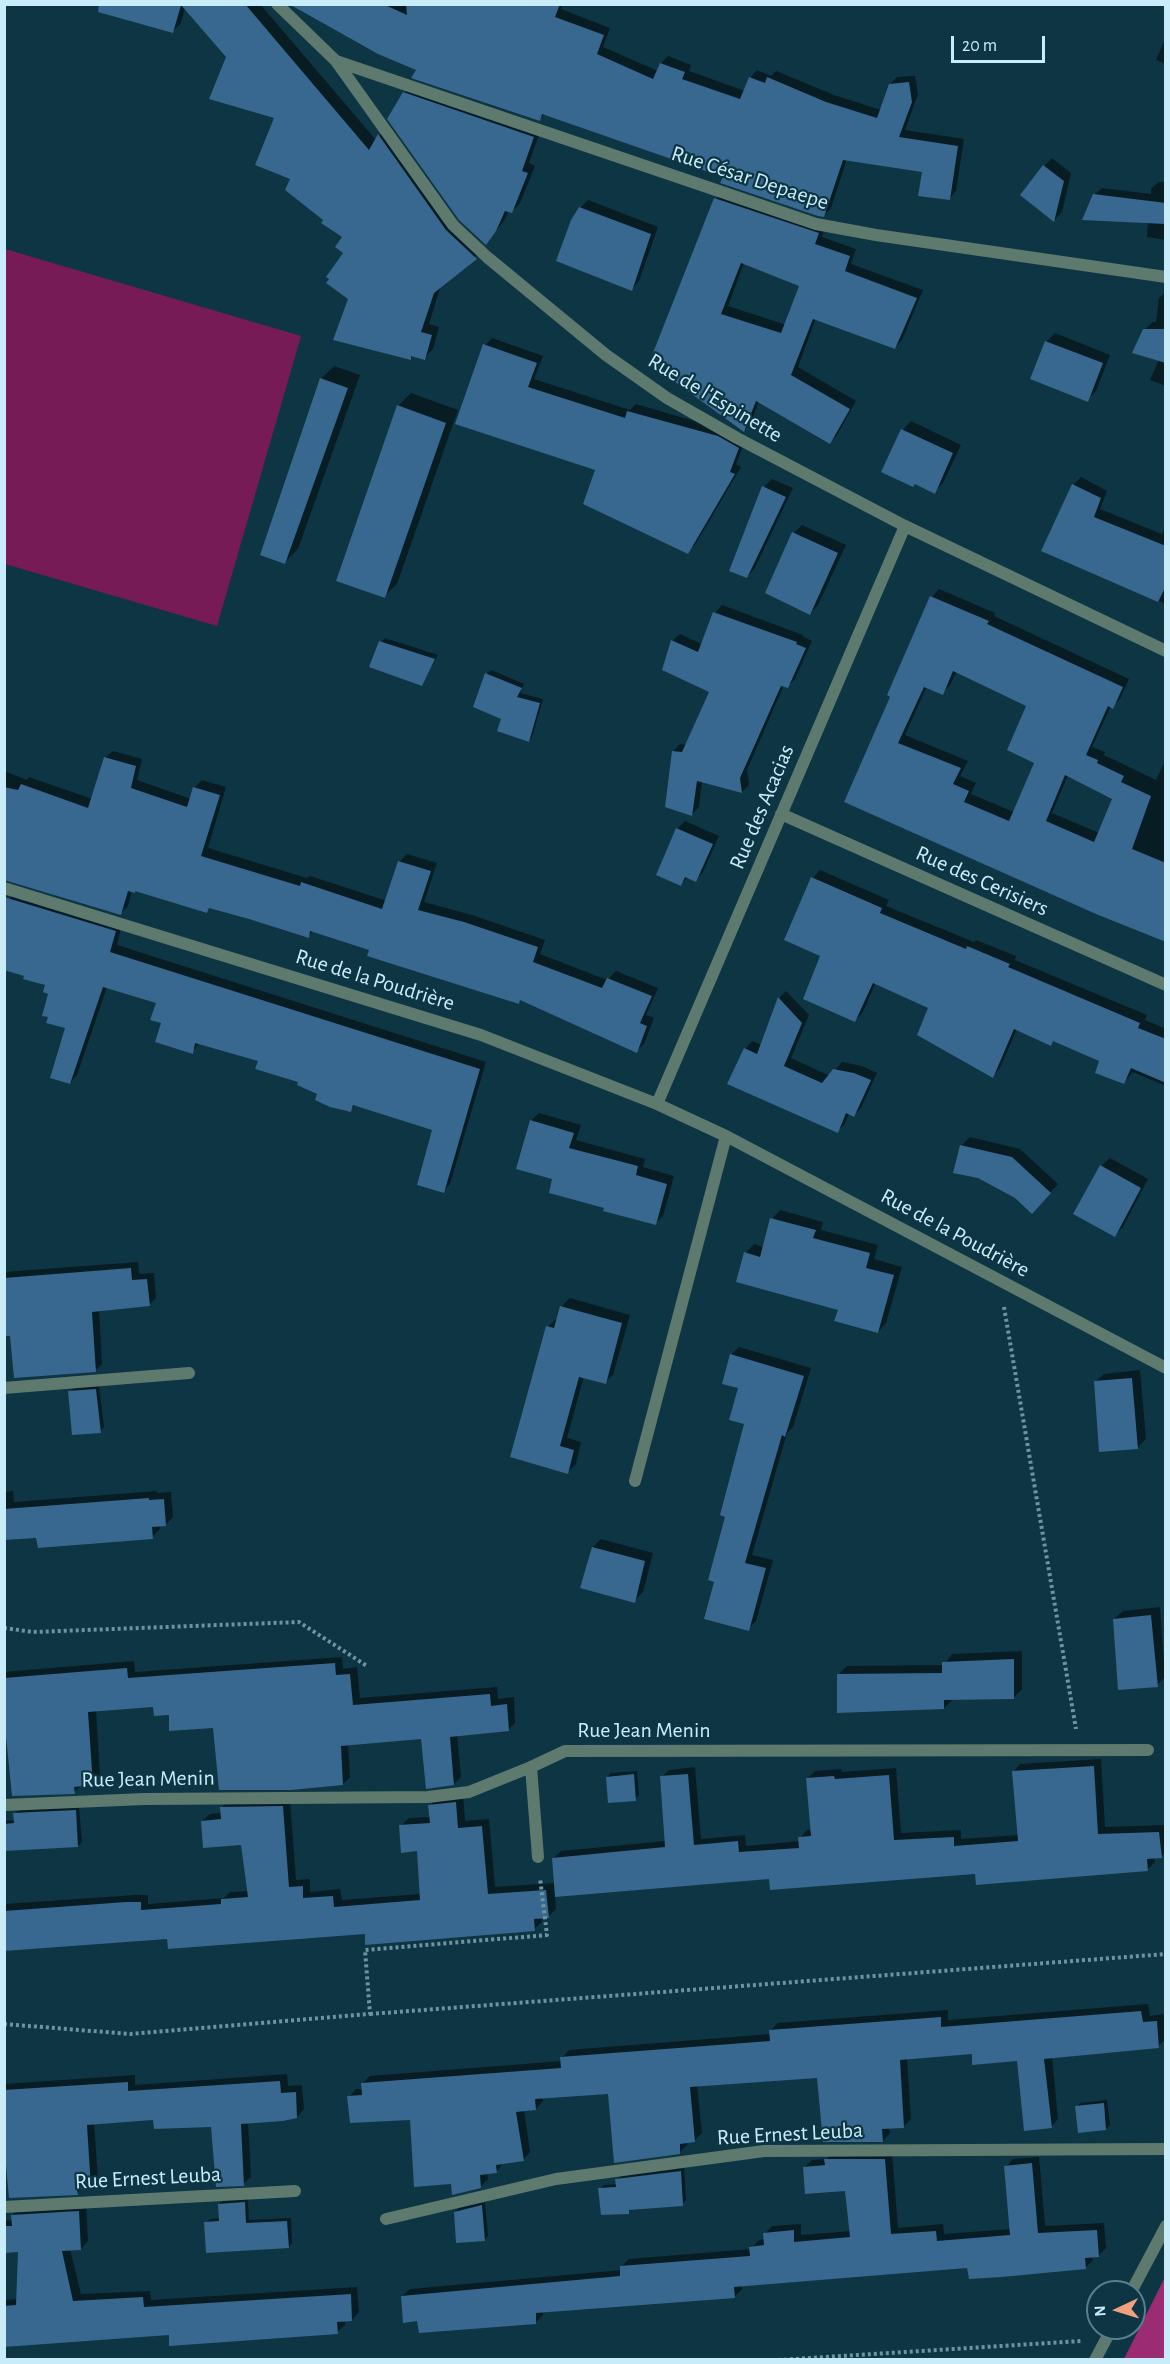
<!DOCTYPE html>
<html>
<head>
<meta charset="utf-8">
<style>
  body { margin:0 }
  #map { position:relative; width:1170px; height:2364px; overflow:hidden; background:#0e3543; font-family:"Alegreya Sans",sans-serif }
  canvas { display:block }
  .frame { position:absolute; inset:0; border:6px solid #c9ecfa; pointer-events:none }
  .north { position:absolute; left:1086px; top:2280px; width:60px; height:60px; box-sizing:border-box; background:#0e3543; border:2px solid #597e8c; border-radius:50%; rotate:266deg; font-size:16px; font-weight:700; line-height:24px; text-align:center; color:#c9ecfa }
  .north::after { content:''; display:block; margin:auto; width:21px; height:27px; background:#f1a17c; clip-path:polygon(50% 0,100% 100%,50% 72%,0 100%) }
  .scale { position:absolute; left:951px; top:36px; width:94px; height:27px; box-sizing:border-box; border:3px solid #c9ecfa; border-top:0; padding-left:8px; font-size:18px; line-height:21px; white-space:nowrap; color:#c9ecfa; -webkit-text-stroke:4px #0e3543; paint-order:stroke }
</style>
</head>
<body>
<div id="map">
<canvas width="1170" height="2364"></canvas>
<div class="frame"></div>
<div class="north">N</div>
<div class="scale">20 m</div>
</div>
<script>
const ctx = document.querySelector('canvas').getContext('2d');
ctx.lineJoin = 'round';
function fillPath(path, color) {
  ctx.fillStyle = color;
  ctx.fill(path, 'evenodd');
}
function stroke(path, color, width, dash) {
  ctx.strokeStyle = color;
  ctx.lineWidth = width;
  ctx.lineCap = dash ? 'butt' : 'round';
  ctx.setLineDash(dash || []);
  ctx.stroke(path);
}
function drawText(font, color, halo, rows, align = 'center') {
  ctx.font = font + ' "Alegreya Sans",sans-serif';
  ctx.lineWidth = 4.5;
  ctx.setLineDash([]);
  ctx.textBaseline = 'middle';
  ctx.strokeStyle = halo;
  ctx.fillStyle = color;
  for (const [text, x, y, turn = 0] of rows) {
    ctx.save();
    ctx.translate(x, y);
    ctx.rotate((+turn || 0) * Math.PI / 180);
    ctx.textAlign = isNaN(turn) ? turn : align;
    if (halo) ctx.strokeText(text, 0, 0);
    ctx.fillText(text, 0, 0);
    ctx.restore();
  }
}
fillPath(new Path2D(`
  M5 249 301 336 217 626 5 564Z`), '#771b57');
fillPath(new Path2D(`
  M1165 2277V2359H1124Z`), '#9b2c73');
fillPath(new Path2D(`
  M119 4H260L376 140 387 127 455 222 484 249 441 285 429 324 439 327 433 349 424 358 413 355 411 358 349 299 344 237 325 219 292 178 276 117 227 57 185 8 181 23 173 31Z
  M563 4 561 9 610 28 603 47 658 71 661 63 668 56 691 65 689 71 745 91 750 78 757 70 771 76 776 71 834 95 881 110 890 84 897 77 915 76 918 94 905 130 964 139 956 191 949 199 923 171 847 159 831 208 824 216 724 176 545 113 539 120 418 69 292 5Z
  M1166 37V64L1156 60Z
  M412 85 541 129 529 163 535 166 520 203 512 211 509 210 504 221 486 243 404 93Z
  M1052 158 1071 173 1062 212 1054 220 1044 166Z
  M1158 182H1166V240L1147 237 1148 222 1094 195 1102 188 1151 194V189Z
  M723 192 825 226 822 237 856 249 851 264 923 290 902 340 895 348 816 318 798 367 856 401 837 435 830 442 759 401 751 423 744 431 651 363 716 199ZM744 263 801 285 786 325 728 306Z
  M588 200 658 227 639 281 632 289 580 208Z
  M1166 292V386L1150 380 1159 359 1144 330 1153 322H1156L1159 298Z
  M1055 333 1110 355 1096 391 1087 400 1032 378 1047 341Z
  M492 338 543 356 534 379 630 410 636 404 725 430 745 441 736 464 741 467 695 545 687 552 597 469 485 345Z
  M334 366 360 375 298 549 285 562 321 379Z
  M411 393 458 410 397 584 384 596 398 406Z
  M911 421 961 445 943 483 934 492 903 430Z
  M1081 477 1107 491 1100 509 1162 534 1166 526V604L1043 551 1074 484Z
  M772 479 793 488 755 568 747 577 764 487Z
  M802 525 846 545 818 605 809 614 794 533Z
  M939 589 995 613 994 616 1129 679 1120 699 1111 706 1092 747 1105 752 1104 755 1156 780 1166 759V879L846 801 892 696 889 694 932 597ZM957 671 1028 706 1036 762 1014 812 971 794 976 783 960 776 968 761 905 735 927 686 942 693 950 685ZM1068 775 1114 798 1099 833 1052 813Z
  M722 605 803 635 802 636 812 641 795 679 787 687 784 685 747 770 749 785 742 792 702 781 699 807 692 814 673 752 680 744 687 745 711 691 672 641 680 634 702 644 715 613Z
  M385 638 438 655 422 684 381 642Z
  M491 670 524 684 520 693 543 699 532 737 529 741 503 718 487 674Z
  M113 751 142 759 137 780 191 799 194 788 202 780 226 787 208 848 307 878 310 876 387 901 399 862 407 854 437 863 424 902 472 915 545 940 540 954 607 980 616 971 658 988 646 1015 654 1018 644 1044 636 1051 522 999 518 1003 314 930 308 937 211 907 207 911 136 889 132 890 128 906 120 914 4 874V771L27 780 29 777 92 799 105 758Z
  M685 821 719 836 703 872 696 880 688 877 681 884 677 829Z
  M820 870 889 900 886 906 974 942 976 940 1016 956 1015 960 1147 1015 1145 1020 1166 1029V1086L1133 1072 1124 1082 1101 1060 1054 1040 1051 1044 1017 1029 1000 1068 993 1076 930 1008 876 982 863 1012 855 1020 822 955 786 939 813 878Z
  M17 892 122 924 117 945 486 1062 450 1184 443 1191 434 1129 356 1104 351 1110 260 1060 200 1043 192 1052 162 1022 157 1002 107 987 77 1075 70 1083 67 1027 47 984 4 969 9 899Z
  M786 991 809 1015 791 1058 830 1076 842 1062 862 1066 877 1073 861 1108 854 1115 849 1113 845 1124 837 1132 745 1049 752 1041 762 1045 779 998Z
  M539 1113 581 1125 576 1140 645 1159 643 1167 674 1176 663 1216 655 1224 606 1207 554 1178 531 1121Z
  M970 1137 1020 1149 1058 1184 1040 1204 961 1146Z
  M1110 1158 1148 1179 1123 1227 1114 1235 1101 1166Z
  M780 1210 823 1222 821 1230 878 1245 874 1259 902 1267 886 1323 878 1332 746 1253 754 1244 763 1247 772 1219Z
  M138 1262 139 1274 154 1273 156 1298 149 1305 99 1310 102 1364 95 1371 11 1334H4V1272Z
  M570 1298 630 1315 613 1375 605 1382 584 1376 567 1438 581 1442 576 1464 568 1472 512 1456 548 1327 556 1319H558L562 1306Z
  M739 1347 811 1368 793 1427 787 1433 752 1555 773 1560 756 1621 748 1629 716 1581 746 1422 731 1355Z
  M1140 1370 1146 1439 1138 1447 1095 1382 1104 1374Z
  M99 1386 104 1427 100 1431 70 1392 74 1388Z
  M13 1491 14 1502 157 1491V1493L171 1492 173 1517 165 1525H160V1529L152 1537 38 1536 4 1539V1492Z
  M601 1539 653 1553 643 1592 634 1601 593 1547Z
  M1160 1607 1165 1677 1157 1685 1114 1619 1123 1611Z
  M1022 1651V1689L1014 1697 953 1699 944 1708 838 1675 847 1666 944 1665 952 1654Z
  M342 1657 343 1669 357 1667 360 1698 497 1687 498 1699 514 1697 515 1723 508 1730 457 1735 461 1777 454 1784 422 1738 348 1744 350 1777 343 1784 214 1726 170 1713 155 1705 96 1710 100 1776 93 1784 82 1785 74 1792 4 1717V1672L134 1661 135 1672Z
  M1101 1759 1105 1827 1166 1825V1852L1161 1857H1154L1155 1862 1147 1870 771 1877 555 1895 556 1909 548 1917H541L542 1922 534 1929 168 1937 4 1949V1904L135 1895H148V1904L224 1898 230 1892 249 1891 242 1843 202 1821 210 1814 222 1813V1807L229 1800 290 1799 296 1880 310 1879V1892L340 1889 342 1900 421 1894 418 1850 401 1826 409 1818 431 1817 430 1806 437 1798 463 1795 465 1821 489 1819 495 1887 555 1883 554 1858 561 1851 666 1841 662 1777 669 1770 695 1767 701 1839 745 1835 746 1846 800 1841V1838L807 1830H812L808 1778 815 1771 841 1769 842 1772 896 1768 901 1833 961 1830V1839L1019 1835 1013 1772 1020 1764Z
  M637 1771 639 1795 635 1799 607 1777 611 1773Z
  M79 1807 82 1842 78 1846 4 1850V1821L15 1820V1813L19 1810Z
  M1148 2004 1150 2016 1164 2014 1166 2039 1158 2046 1052 2057 1058 2119 1051 2127 1019 2060 973 2053 907 2058 911 2119 904 2126 889 2127 890 2133 883 2141 819 2076 697 2085 702 2133 694 2141H687V2145L679 2153 609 2092 543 2097V2101L536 2109 524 2110 530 2152 523 2160 503 2163 496 2172 487 2173 488 2179 480 2187 453 2183 411 2118 349 2097 356 2089H363L362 2084 370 2076 562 2061V2058L569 2050 771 2034 770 2031 778 2023 948 2010V2020Z
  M287 2074 288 2086 302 2085 304 2109 297 2117 248 2122 251 2177 243 2184 212 2125 154 2119 94 2123 98 2179 91 2187H83L77 2193 5 2129 4 2084 135 2075V2085Z
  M1107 2100 1110 2125 1106 2129 1077 2106 1081 2103Z
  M834 2152H892L898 2228 943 2224 944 2234 1011 2229 1006 2167 1013 2159 1039 2157 1045 2226 1104 2223 1106 2248 1099 2255 1092 2256 1093 2260 1085 2268 969 2266 742 2285V2289L735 2296 543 2311V2315L536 2322 419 2320 402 2296 410 2289 622 2270 621 2267 629 2259 751 2249 759 2240 765 2239V2234L772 2226 801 2224V2235L851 2231 846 2189 805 2167 812 2160 827 2159Z
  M684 2167 686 2200 682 2204 632 2209 628 2212 600 2189 604 2185 617 2184V2180L621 2176Z
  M248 2199 249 2220 291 2218 292 2243 289 2247 206 2223 210 2219 221 2218 219 2204 223 2200Z
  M485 2202 488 2236 484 2240 455 2212 459 2208Z
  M86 2204 88 2241 81 2249H70L81 2294 150 2291 151 2300 357 2287 359 2312 352 2320H345V2325L337 2332 170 2333 4 2345V2300L17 2299 19 2251 4 2252V2221L13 2220 12 2215 20 2208Z`), '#0007');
fillPath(new Path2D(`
  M99 4H245L369 150 378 134 446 230 477 259 434 293 421 332 432 335 425 360 411 356V360L333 340 348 299 326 283 329 279 326 277 343 253 335 247 342 237 321 223 323 220 285 190 290 179 255 165 274 118 209 99 226 57 181 5 173 33 98 12Z
  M289 4H383L407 15 406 4H560L555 17 604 35 597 54 653 79 660 63 685 72 682 79 740 99 749 77 765 83 767 77 826 102 877 118 889 84 909 82 912 102 899 137 958 146 950 200 918 196 922 172 843 160 824 217 818 216 720 183 723 177 542 114 540 121 411 78 416 70 378 54Z
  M403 92 534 137 522 171 528 173 512 213 505 211 496 231 486 245 459 220 387 119Z
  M1043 165 1064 181 1054 222 1020 195Z
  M1093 194 1166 203V224L1082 220Z
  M714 198 819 233 815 244 850 256 845 271 917 298 895 349 813 319 791 375 850 409 830 444 756 401 744 432 649 363ZM741 263 799 286 781 333 721 314Z
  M579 207 651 234 632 291 556 261 571 220Z
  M1143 329H1166V363L1132 353Z
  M1045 341 1103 363 1088 402 1030 379Z
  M483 344 537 363 528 387 625 418 627 411 718 436 739 448 730 472 735 474 688 554 583 504 595 470 455 424Z
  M320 378 348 388 285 564 260 555Z
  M397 405 446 423 385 598 336 581Z
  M901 429 953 453 935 494 915 484 913 487 881 472Z
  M1072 484 1101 498 1094 517 1166 546V586L1158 602 1041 551Z
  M762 486 786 497 747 578 729 571Z
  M792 532 838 553 810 615 765 593Z
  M930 596 989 621 987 624 1123 687 1113 709 1108 706 1086 755 1098 760 1097 763 1124 776 1121 782 1151 796 1132 849 1166 863V942L1096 914 844 802 890 697 887 695ZM953 671 1026 706 1007 750 1034 763 1009 821 964 802 969 791 953 784 961 768 898 743 924 687 943 695ZM1065 775 1112 799 1094 842 1046 821Z
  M713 612 797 642 796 644 806 648 788 688 781 686 740 778 742 793 697 781 692 816 665 807 672 751 682 752 709 692 662 670 671 640 698 652Z
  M379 641 435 659 422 686 369 667Z
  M485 673 522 688 517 697 540 703 529 742 497 731 501 719 473 707Z
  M104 757 136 766 131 788 187 807 193 787 220 795 201 856 300 886 301 882 382 909 398 861 431 871 418 910 464 922 538 947 533 962 602 988 607 978 652 996 640 1023 647 1026 637 1053 520 1000 519 1004 367 956 369 950 310 931 309 938 249 919 209 908 207 913 135 891V893L128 891 121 915 4 880V787L18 790 21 784 88 808Z
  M676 828 713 844 696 882 685 877 681 886 656 875Z
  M811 877 882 908 880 913 966 949 967 946 1010 964 1008 967 1140 1023 1138 1028 1166 1039V1083L1131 1068 1124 1084 1095 1073 1099 1061 1053 1041 1051 1046 1014 1029 993 1078 917 1035 928 1008 873 983 855 1022 803 999 820 956 784 940Z
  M4 897 116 931 110 952 480 1069 444 1193 417 1185 432 1130 353 1105 351 1112 330 1107 315 1100 317 1094 297 1085 298 1082 255 1069 258 1061 195 1043 193 1054 155 1042 161 1023 150 1020 156 1003 103 987 70 1084 50 1078 65 1028 46 1023 48 1017 42 1016 48 994 43 992 45 985 23 979 24 976 4 970Z
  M778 997 802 1023 784 1066 822 1083 833 1069 854 1073 871 1080 854 1117 846 1113 838 1133 727 1084 744 1048 757 1054Z
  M530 1120 574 1133 569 1148 638 1166 636 1175 667 1184 656 1225 603 1211 604 1208 549 1193 552 1179 516 1169Z
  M960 1145 1012 1157 1051 1193 1032 1214 1015 1198 978 1178 953 1173Z
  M1100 1165 1141 1188 1115 1237 1073 1214Z
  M770 1218 816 1230 813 1238 870 1253 866 1268 894 1275 878 1333 834 1321 838 1310 736 1282 744 1252 760 1257Z
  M131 1268 132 1280 147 1279 150 1306 92 1312 96 1372 14 1378 10 1336H4V1278Z
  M560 1306 622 1323 606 1384 579 1377 560 1446 574 1450 568 1474 510 1457 546 1326 554 1328Z
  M730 1354 804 1376 785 1437 782 1435 745 1563 766 1568 749 1631 704 1619 714 1582 708 1580 725 1517 720 1515 744 1424 729 1420 738 1388 722 1384Z
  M1132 1378 1138 1449 1099 1452 1094 1381Z
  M96 1389 101 1433 72 1435 68 1391Z
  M149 1498V1500L164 1499 166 1526 152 1527 153 1539 38 1548 36 1538 4 1540V1509Z
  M592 1547 645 1561 635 1603 580 1588Z
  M1151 1615 1158 1687 1118 1690 1113 1619Z
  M1014 1659V1699L944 1700V1709L837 1713V1674L942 1673V1662Z
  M335 1663 336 1675 350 1674 353 1705 490 1694 491 1706 507 1704 509 1731 450 1737 454 1785 426 1789 421 1739 341 1746 343 1785 291 1790H219L213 1728 169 1731V1715L154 1716 153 1707 88 1712 93 1785 74 1787 75 1794 12 1796 4 1717V1678L127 1668 128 1678Z
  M1094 1766 1098 1834 1159 1832 1162 1858 1147 1859 1148 1871 976 1885 975 1874 770 1890 769 1879 555 1897 552 1858 665 1847 660 1776 688 1774 694 1845 738 1841 739 1852 799 1848 798 1837 811 1836 806 1778 834 1776 835 1779 889 1775 894 1840 954 1837V1846L1018 1841 1012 1771Z
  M634 1774 636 1801 608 1803 606 1777Z
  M456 1802 458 1828 482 1826 488 1894 546 1890 549 1918 534 1919 535 1931 365 1945V1934L168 1949 167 1939 4 1951V1911L126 1902H141V1910L221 1904V1899L248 1897 241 1845 203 1848 201 1821 221 1819 220 1807 283 1806 289 1887 303 1886V1898L333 1896 334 1907 420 1900 417 1851 401 1853 399 1825 430 1823 428 1805Z
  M76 1810 78 1847 4 1851V1824L14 1823 13 1813Z
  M1141 2011 1143 2022 1157 2021 1159 2048 1044 2059 1052 2128 1024 2131 1017 2061 972 2065V2054L900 2060 904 2128 882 2129 883 2142H823L817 2078 690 2087 695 2142 680 2144V2154L614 2163 608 2094 535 2099 536 2110 516 2112 524 2161 496 2165 497 2173 480 2175 481 2188 452 2195 451 2184 414 2187 410 2120 350 2123 347 2096 362 2095 361 2083 561 2068 560 2057 770 2041 769 2030 941 2017V2027Z
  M280 2081 281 2093 296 2092 297 2118 283 2121 241 2124 244 2186 216 2187 211 2127 154 2129 153 2120 87 2125 91 2188 77 2189 78 2195 9 2198 4 2144V2090L128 2082V2091Z
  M1104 2103 1106 2130 1078 2133 1075 2106Z
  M824 2159H885L891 2234 936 2231 937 2241 1010 2235 1004 2166 1032 2163 1038 2233 1097 2230 1099 2257 1085 2258 1086 2269 1002 2277 969 2279 967 2268 734 2287 735 2298 536 2313V2324L419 2333 417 2321 403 2323 401 2296 620 2276V2266L750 2256 749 2247 764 2245 763 2233 794 2230V2242L850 2237 845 2191 805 2194 803 2167 825 2165Z
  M681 2171 683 2206 629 2210V2214L601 2215 598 2188 616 2187 615 2179Z
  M245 2202 246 2223 287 2221 289 2248 206 2253 204 2222 219 2221 218 2204Z
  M482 2205 485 2241 456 2243 454 2212Z
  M79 2211 81 2250 62 2251 73 2301 143 2297 144 2307 351 2294 352 2321 337 2322 338 2334 169 2346V2335L4 2347V2306L16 2305 18 2252 4 2253V2226H12L11 2215Z`), '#38678f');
stroke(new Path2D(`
  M1004 1307 1076 1729
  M4 1628 33 1632 299 1622 367 1666
  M370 2014 1166 1954
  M4 2024 130 2034 370 2014 365 1950 547 1935 540 1878
  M778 2360 1081 2341`), '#6e93a1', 4, [3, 3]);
stroke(new Path2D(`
  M277 4 336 61 453 225 487 257 606 355 667 398 737 438 905 526 1166 651
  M336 61 816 224 876 235 1166 277
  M781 814 1166 985
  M4 888 481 1035 657 1104 726 1136 1166 1368
  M657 1104 905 526
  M4 1388 189 1373
  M635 1481 726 1136
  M531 1767 538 1857
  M4 1805 144 1799 428 1797 469 1792 531 1767 565 1751 1148 1750
  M4 2207 295 2191
  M386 2219 556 2179 764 2151 1166 2149
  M1131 2292 1166 2226
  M1095 2360 1112 2328`), '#5e796d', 12);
drawText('22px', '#c9ecfa', '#0e3543', [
  ["Rue César Depaepe",750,178,18],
  ["Rue de l'Espinette",715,398,31],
  ["Rue des Acacias",762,807,-67],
  ["Rue des Cerisiers",982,881,24],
  ["Rue de la Poudrière",375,980,17],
  ["Rue de la Poudrière",955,1233,28],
  ["Rue Jean Menin",644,1730],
  ["Rue Jean Menin",148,1779,-1],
  ["Rue Ernest Leuba",790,2134,-3],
  ["Rue Ernest Leuba",148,2178,-3]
]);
</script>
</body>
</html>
